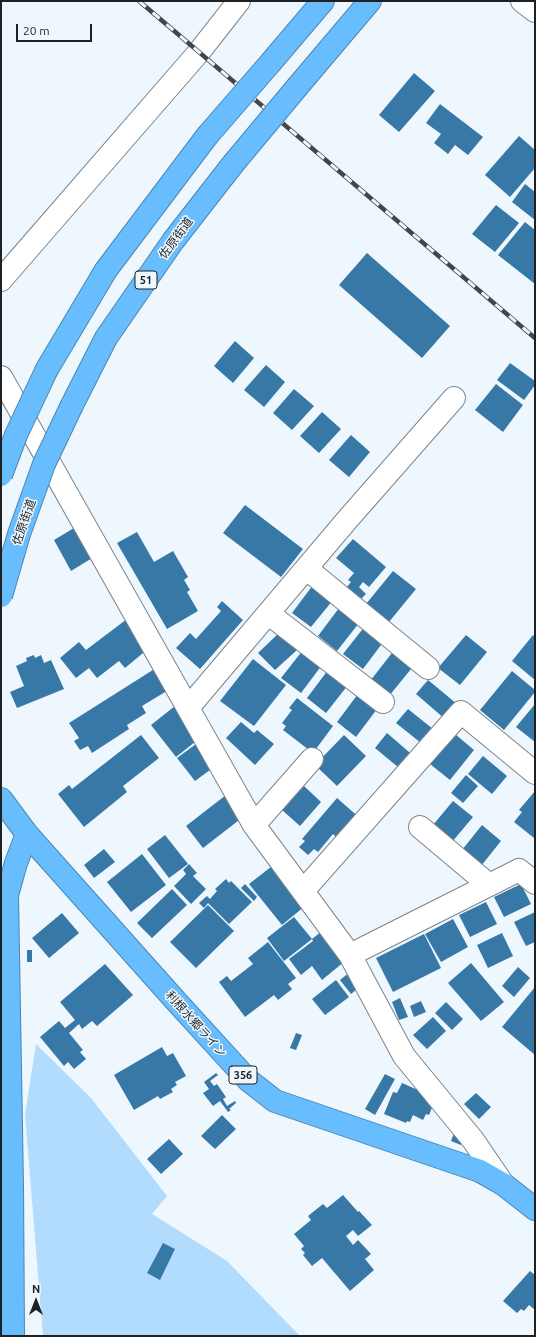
<!DOCTYPE html>
<html>
<head>
<meta charset="utf-8">
<style>
  body { margin:0 }
  #map { position:relative; width:536px; height:1337px; overflow:hidden; background:#eef7fe; font-family:Ubuntu,sans-serif }
  canvas { display:block }
  .frame { position:absolute; inset:0; border:2px solid #1d2123; pointer-events:none }
  .north { position:absolute; left:16px; top:1281px; width:40px; height:40px; -webkit-text-stroke:3px #eef7fe; paint-order:stroke; rotate:0deg; font-size:11px; font-weight:700; line-height:16px; text-align:center; color:#1d2123 }
  .north::after { content:''; display:block; margin:auto; width:14px; height:18px; background:#1d2123; clip-path:polygon(50% 0,100% 100%,50% 72%,0 100%) }
  .scale { position:absolute; left:16px; top:24px; width:76px; height:18px; box-sizing:border-box; border:2px solid #1d2123; border-top:0; padding-left:5px; font-size:12px; line-height:14px; white-space:nowrap; color:#1d2123; -webkit-text-stroke:3px #eef7fe; paint-order:stroke }
</style>
</head>
<body>
<div id="map">
<canvas width="536" height="1337"></canvas>
<div class="frame"></div>
<div class="north">N</div>
<div class="scale">20 m</div>
</div>
<script>
const ctx = document.querySelector('canvas').getContext('2d');
ctx.lineJoin = 'round';
function fillPath(path, color) {
  ctx.fillStyle = color;
  ctx.fill(path, 'evenodd');
}
function stroke(path, color, width, dash) {
  ctx.strokeStyle = color;
  ctx.lineWidth = width;
  ctx.lineCap = dash ? 'butt' : 'round';
  ctx.setLineDash(dash || []);
  ctx.stroke(path);
}
function drawText(font, color, halo, rows, align = 'center') {
  ctx.font = font + ' Ubuntu,"Noto Sans JP",sans-serif';
  ctx.lineWidth = 3;
  ctx.setLineDash([]);
  ctx.textBaseline = 'middle';
  ctx.strokeStyle = halo;
  ctx.fillStyle = color;
  for (const [text, x, y, turn = 0] of rows) {
    ctx.save();
    ctx.translate(x, y);
    ctx.rotate((+turn || 0) * Math.PI / 180);
    ctx.textAlign = isNaN(turn) ? turn : align;
    if (halo) ctx.strokeText(text, 0, 0);
    ctx.fillText(text, 0, 0);
    ctx.restore();
  }
}
fillPath(new Path2D(`
  M36 1044 91 1098 167 1196 152 1214 227 1261 300 1336H43L25 1115Z`), '#b1dcfe');
fillPath(new Path2D(`
  M414 73 435 91 399 132 379 115Z
  M440 104 483 137 468 155 455 145 448 154 434 143 441 134 426 123Z
  M519 136 535 150V168L510 197 485 175Z
  M525 184 535 192V220L512 202Z
  M496 205 519 223 495 252 472 234Z
  M525 222 535 230V284L498 255Z
  M367 253 450 326 422 358 339 285Z
  M235 341 254 358 233 383 214 366Z
  M510 363 535 381V385L524 400 497 380Z
  M266 365 285 382 264 407 244 390Z
  M496 384 523 405 503 432 475 410Z
  M294 389 314 406 292 430 273 413Z
  M322 412 341 429 319 453 300 436Z
  M351 435 370 452 349 477 329 460Z
  M245 505 303 549 281 577 223 533Z
  M79 525 97 555 71 571 54 540Z
  M137 532 154 562 173 551 188 577 184 580 190 590 187 592 198 611 167 629 117 543Z
  M353 539 386 567 369 587 363 582 359 587 366 594 361 599 347 587 351 582 348 580 354 573 336 558Z
  M393 571 416 589 389 622 366 604Z
  M313 585 333 600 311 627 292 613Z
  M222 601 243 620 200 669 176 648 190 633 196 639 221 611 217 607Z
  M339 608 359 623 337 651 318 636Z
  M127 619 149 648 125 668 119 661 97 678 89 668 76 678 60 658 79 642 86 650Z
  M365 626 384 641 363 669 343 654Z
  M280 632 297 650 275 670 258 653Z
  M466 635 487 652 460 685 438 668Z
  M533 635 535 637V680L512 661Z
  M303 650 322 665 301 693 281 678Z
  M392 653 411 669 389 696 370 681Z
  M34 655 35 658 41 655 44 663 51 660 64 689 17 708 10 692 24 686 16 666 27 661 26 658Z
  M253 659 286 685 254 726 220 701Z
  M156 668 170 689 142 706 146 713 127 725 129 729 92 753 88 746 80 750 74 741 79 738 69 723Z
  M328 670 348 685 326 713 307 698Z
  M512 671 535 690V692L504 730 480 710Z
  M428 680 457 704 445 719 416 694Z
  M358 694 377 709 356 737 337 722Z
  M297 698 333 726 313 753 283 730 286 726 282 723 292 710 289 708Z
  M535 704V742L516 727Z
  M175 706 200 738 176 757 151 725Z
  M408 709 438 733 426 747 396 723Z
  M241 722 254 733 257 730 274 744 255 765 226 738Z
  M387 733 416 758 404 772 375 748Z
  M455 734 474 750 450 780 430 764Z
  M141 735 159 758 123 786 127 792 84 827 58 794 69 785 72 789Z
  M344 735 366 756 337 786 315 765Z
  M196 744 214 767 195 781 177 758Z
  M483 756 507 776 492 794 468 774Z
  M466 775 478 786 463 803 451 793Z
  M304 786 321 802 300 826 282 810Z
  M535 791V837L534 838 514 822 522 812 519 810Z
  M226 795 243 817 203 848 186 826Z
  M337 798 362 820 336 837 333 834 318 852 314 849 308 855 299 847 305 841 302 839Z
  M453 801 473 817 452 842 433 825Z
  M482 825 501 841 481 866 462 850Z
  M165 835 188 864 169 878 147 849Z
  M104 849 115 862 94 878 84 865Z
  M142 854 166 885 131 912 107 882Z
  M276 863 305 906 282 925 249 884Z
  M189 864 197 873 193 876 206 889 191 904 174 886 186 874 183 870Z
  M226 879 229 883 231 881 252 902 229 924 208 903 204 908 199 903 207 896 210 899 217 891 215 889Z
  M245 884 257 897 254 901 241 888Z
  M521 884 531 904 504 917 494 897Z
  M172 889 187 905 152 938 137 923Z
  M486 902 497 924 470 937 459 915Z
  M208 905 234 931 196 968 170 942Z
  M535 912V942L526 946 514 922Z
  M62 913 79 933 49 958 32 938Z
  M294 917 312 939 284 961 267 938Z
  M453 919 468 947 441 962 425 934Z
  M322 931 345 961 322 980 312 966 301 975 289 959 313 941 312 939Z
  M502 933 513 956 488 968 477 945Z
  M424 934 441 968 393 992 376 958Z
  M268 942 296 978 288 984 292 989 278 1000 274 995 245 1017 219 982 227 976 231 981 253 964 248 958Z
  M27 950H32V962H27Z
  M471 963 504 1002 481 1021 448 983Z
  M105 964 133 995 97 1026 92 1021 82 1029 79 1024 69 1033 83 1050 80 1052 86 1059 74 1069 68 1062 64 1066 40 1037 59 1021 65 1028 75 1020 60 1002Z
  M518 967 530 978 514 997 502 986Z
  M350 972 361 986 351 994 340 980Z
  M336 980 349 997 325 1015 312 999Z
  M535 987V1055L502 1027Z
  M400 998 408 1017 399 1020 392 1002Z
  M421 1001 426 1012 414 1017 410 1006Z
  M446 1002 463 1019 452 1030 435 1013Z
  M433 1017 446 1031 427 1049 413 1035Z
  M296 1033 302 1035 296 1050 290 1048Z
  M162 1047 167 1056 173 1053 186 1076 175 1082 177 1085 171 1089 173 1092 160 1099 158 1096 134 1110 114 1075Z
  M216 1073 218 1075 210 1081 214 1086 217 1084 226 1097 223 1099 227 1106 235 1101 236 1103 229 1109 231 1110 228 1112 220 1101 213 1106 203 1093 209 1089 204 1082Z
  M385 1074 395 1079 375 1115 365 1109Z
  M402 1083 427 1094 425 1099 434 1103 429 1115 426 1114 423 1120 413 1115 410 1122 407 1121 406 1123 384 1114 393 1092 397 1093Z
  M476 1093 491 1107 479 1119 464 1104Z
  M222 1115 236 1129 215 1149 201 1136Z
  M456 1128 465 1132 461 1145 451 1141Z
  M169 1139 183 1154 161 1174 147 1159Z
  M343 1195 358 1212 359 1211 372 1225 358 1236 353 1230 346 1236 353 1245 358 1240 371 1254 365 1259 374 1270 350 1291 322 1258 312 1266 303 1255 305 1253 301 1249 304 1246 294 1234 311 1220 308 1216 323 1204 327 1208Z
  M163 1243 175 1249 160 1280 147 1273Z
  M530 1271 535 1275V1310L529 1305 524 1311 521 1309 517 1313 503 1301Z`), '#3778a7');
const minor = new Path2D(`
  M522 1 535 11
  M1 280 199 52 239 1
  M1 377 254 825 350 955 404 1056 473 1140 503 1184
  M307 569 428 668
  M269 614 383 702
  M188 708 347 520 454 398
  M254 825 312 759
  M420 827 489 885
  M303 891 461 712 535 773
  M350 955 519 870 535 883`);
const highway = new Path2D(`
  M272 61 323 1
  M298 86 370 1
  M47 369 106 270 207 136
  M72 405 106 338 173 241 233 164
  M1 799 27 834 175 1000 248 1080 275 1101 480 1171 503 1184 535 1209
  M13 1336 12 1185 7 895 16 863 27 834`);
stroke(minor, '#7d858b', 24);
stroke(highway, '#4d86b1', 24);
stroke(minor, '#fff', 22);
stroke(highway, '#67bdfd', 22);
const rail = new Path2D(`
  M139 1 535 338`);
stroke(rail, '#424649', 4.5);
stroke(rail, '#eef7fe', 3, [9]);
const highwayBridge = new Path2D(`
  M207 136 272 61
  M233 164 298 86
  M1 475 16 435 47 369
  M1 596 19 534 44 464 72 405`);
stroke(highwayBridge, '#4d86b1', 24, []);
stroke(highwayBridge, '#67bdfd', 22);
for (const [x, y, w] of [
  [146,280,22],
  [243,1075,28]
]) {
  const box = new Path2D();
  box.roundRect(x - w / 2, y - 9, w, 18, 3);
  ctx.fillStyle = '#eef7fe';
  ctx.fill(box);
  stroke(box, '#1d2123', 1);
}
drawText('bold 11px', '#1d2123', null, [
  ["51",146,280],
  ["356",243,1075]
]);
drawText('12px', '#1d2123', '#eef7fe', [
  ["佐原街道",176,238,-54],
  ["佐原街道",24,522,-71],
  ["利根水郷ライン",196,1024,48]
]);
</script>
</body>
</html>
